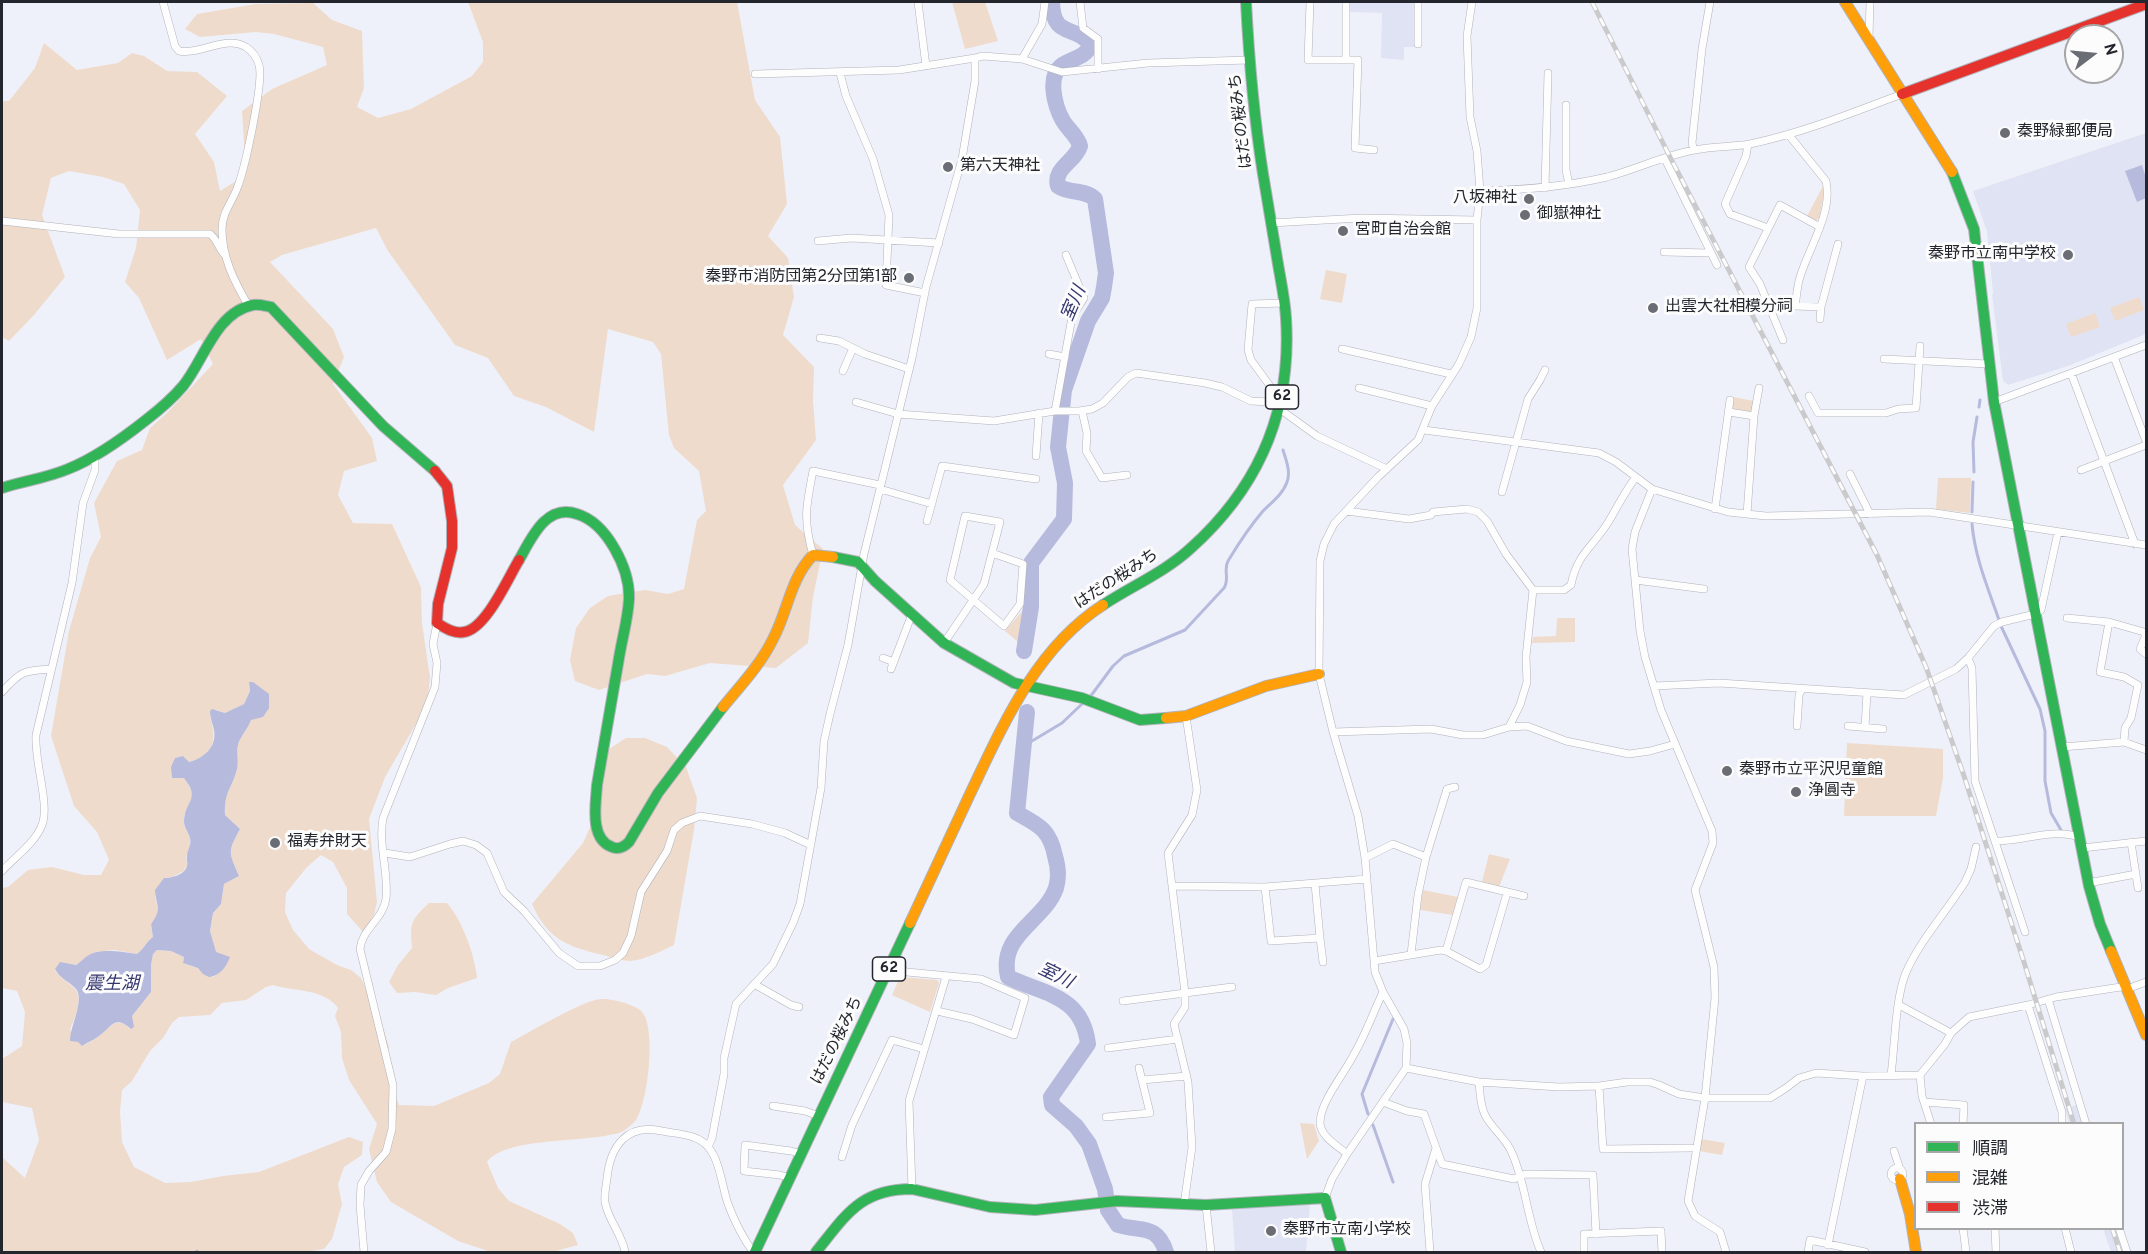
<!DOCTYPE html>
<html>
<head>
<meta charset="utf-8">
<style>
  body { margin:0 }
  #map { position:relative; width:2148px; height:1254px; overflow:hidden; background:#eff1fa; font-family:Overpass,"Noto Sans JP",sans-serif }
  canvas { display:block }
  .frame { position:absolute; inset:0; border:3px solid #24262d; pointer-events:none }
  .legend { position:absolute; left:1914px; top:1122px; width:210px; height:108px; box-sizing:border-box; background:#fcfcfc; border:2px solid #a6a6a9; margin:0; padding:8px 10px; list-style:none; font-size:18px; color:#24262d }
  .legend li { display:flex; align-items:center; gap:12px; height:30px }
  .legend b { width:30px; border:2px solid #a6a6a9 }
  .north { position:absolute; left:2064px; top:24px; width:60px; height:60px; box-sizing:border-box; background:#fcfcfc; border:2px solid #a6a6a9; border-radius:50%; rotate:74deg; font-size:16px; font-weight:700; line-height:24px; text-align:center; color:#24262d }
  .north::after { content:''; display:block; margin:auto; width:21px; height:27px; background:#6b6d75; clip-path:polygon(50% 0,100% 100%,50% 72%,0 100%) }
</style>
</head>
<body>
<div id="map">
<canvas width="2148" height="1254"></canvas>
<div class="frame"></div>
<ul class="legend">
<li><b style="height:8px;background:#30b455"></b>順調</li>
<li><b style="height:8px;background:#ff9f0a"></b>混雑</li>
<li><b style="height:8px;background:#e5322d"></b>渋滞</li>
</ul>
<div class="north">N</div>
</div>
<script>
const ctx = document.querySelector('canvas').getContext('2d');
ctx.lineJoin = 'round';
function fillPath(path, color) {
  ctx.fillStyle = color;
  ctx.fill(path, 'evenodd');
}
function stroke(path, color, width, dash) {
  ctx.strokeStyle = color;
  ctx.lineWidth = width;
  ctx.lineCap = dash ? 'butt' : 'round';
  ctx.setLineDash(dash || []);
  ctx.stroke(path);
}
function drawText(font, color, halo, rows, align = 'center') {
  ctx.font = font + ' Overpass,"Noto Sans JP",sans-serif';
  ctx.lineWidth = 6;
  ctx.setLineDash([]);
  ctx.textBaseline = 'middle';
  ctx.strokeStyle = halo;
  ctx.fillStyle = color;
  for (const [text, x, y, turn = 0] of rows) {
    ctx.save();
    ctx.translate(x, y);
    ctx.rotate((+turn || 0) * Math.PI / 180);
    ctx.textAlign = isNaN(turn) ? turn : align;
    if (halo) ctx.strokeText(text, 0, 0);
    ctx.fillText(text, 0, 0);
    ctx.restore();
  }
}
fillPath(new Path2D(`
  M1350 2H1415V47H1404V60L1381 58 1382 13 1350 12Z
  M2146 133V334L2068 366 2008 385 2003 381 1992 295 1993 293 1987 232 1973 191Z
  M2076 1105 2082 1123H2069L2065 1109Z
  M1310 1202 1306 1252H1235L1232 1210Z
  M2103 1229H2116L2123 1252H2111Z`), '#e0e3f3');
fillPath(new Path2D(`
  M468 2H737L755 100 780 137 787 204 768 236 788 258 794 297 783 335 814 367 813 401 816 440 783 485 795 525 823 549 813 597 808 643 776 668 710 663 665 676 647 674 599 690 575 681 570 660 576 628 590 608 608 596 645 590 668 594 684 589 697 520 706 511 699 471 674 448 669 435 661 354 653 342 608 329 594 432 546 407 514 396 488 358 455 345 388 251 376 228 282 255 270 262 333 329 344 357 333 384 372 438 377 461 344 471 338 495 353 523 392 524 421 587 422 623 430 678 427 705 385 777 369 819 377 902 374 915 363 932 347 914V888L333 862 321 855 307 867 286 893 285 912 293 930 309 949 337 965 351 970 361 978 382 1024 389 1047 384 1066 399 1105 434 1106 489 1083 500 1074 511 1042C530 1032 583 1000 601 999 611 998 638 1005 643 1013 656 1032 648 1102 636 1120 633 1123 629 1127 626 1129 622 1133 615 1134 609 1135 580 1142 504 1138 487 1162L498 1188 509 1201 560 1224 573 1233 578 1245 556 1251 491 1252 458 1241 391 1202 377 1182 369 1149 377 1124 349 1080 342 1058 341 1032 335 1016 338 1008C323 988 295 992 273 985L266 987 246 1000 222 1003 210 1015 179 1017 172 1023 163 1038 150 1051 132 1081 122 1090 120 1112 122 1142 134 1167 165 1183 191 1182 223 1176 259 1172 349 1137 363 1142 362 1155 344 1167 338 1184 342 1204 332 1239 324 1249 306 1252H2V1157L25 1178 39 1140 32 1108 2 1102V1059L22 1046 25 1012 17 991 2 988V888L8 887 28 870 52 867 84 875H101L109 860 97 832 74 806 51 736 69 631 90 558 101 537 94 503 117 461 142 450 150 428 167 413 213 364 201 339 167 360 139 298 125 282 136 248 140 210 124 184 103 177 69 171 51 178 42 215 65 277 34 315 9 341 2 337V101H9L35 68 44 43 77 70 118 63 132 53 144 56 167 71 197 72 227 96 195 134 214 162 220 191 246 175 242 111 272 89 327 65 323 47 274 34 256 32 200 37 185 29 197 14 256 4 313 3 332 20 362 31 364 88 357 107 378 118 411 109 472 76 483 62V42ZM249 682 256 685 257 717 251 720C248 729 239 738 238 745 236 753 239 761 237 769 232 789 224 791 225 815L240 829C227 854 229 851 239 876L224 884 221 904 213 913 210 931 220 972 213 977 198 968 183 963 184 957 171 951 157 950 153 954 151 965V992L132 1016 131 1029C114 1016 113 1026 99 1036 94 1040 88 1043 82 1046L70 1030C75 1016 86 997 72 986 65 980 60 978 55 970L60 963 76 965 95 952 115 950 137 954C144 949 145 943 153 937L151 924 159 914 155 896 164 878 172 877 184 871 187 865 186 857 190 847V838L184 825V816L193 797C189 783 181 771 175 758L183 756 189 762C215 754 217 740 210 716L217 710 225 713 244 704 250 691Z
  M952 2H985L998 41 965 49Z
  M1823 186 1825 189 1819 218 1815 221 1807 216Z
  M1326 270 1347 274 1342 303 1320 299Z
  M2139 297 2144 310 2115 321 2110 308Z
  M2095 313 2100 327 2071 337 2066 324Z
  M1733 397 1754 401 1752 410 1749 412 1734 411 1731 408Z
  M1938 478H1971L1970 513 1936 509Z
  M1023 610 1020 642H1018L1005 631Z
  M1557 618H1575V642L1532 643 1533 637 1556 636Z
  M626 738H645L667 747 686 767 697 798 694 830 674 945C661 951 645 960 630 961 622 961 611 957 603 955 568 947 547 939 532 904L583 843 595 816 593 770 603 753Z
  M1847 743 1943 749V778L1936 816H1844Z
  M1489 854 1510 859 1499 887 1482 882Z
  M1423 890 1458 897 1453 915 1420 910Z
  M429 903H447C462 920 475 955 477 978L448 988 436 995 415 992 397 993 389 982 398 965 412 948C410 923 410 921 429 903Z
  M903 977 937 980 939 983 930 1012 892 995 899 979Z
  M1300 1123 1314 1124 1319 1141 1307 1159Z
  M1701 1139 1725 1143 1722 1155 1699 1151Z`), '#efdbcb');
fillPath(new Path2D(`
  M2142 165 2146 178V198L2137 202 2125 171Z
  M249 682H253L269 694V708L263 717 251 720C248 729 239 738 238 745 236 753 239 761 237 769 232 789 224 791 225 815L240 829C227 853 229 852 239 876L224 884 221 904 213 913 210 931 216 952 230 957C226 967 220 976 209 977L203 974 198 968 183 963 184 957 171 951 157 950 153 954 151 965V992L132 1016 134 1027 131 1029C114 1015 113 1026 99 1036 94 1040 88 1042 82 1046L78 1042 70 1041C70 1026 85 1000 76 989 69 981 61 980 55 969L60 962 76 965C82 961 87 955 93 953 105 949 124 952 137 954 144 949 145 943 153 937L151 924C163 908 156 907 155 890L164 878C171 878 185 875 187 866 188 862 186 859 187 856 187 850 192 845 190 838 188 831 184 828 184 821 185 800 201 800 184 778H172L171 767 175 758 183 756 189 762C204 758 217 747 214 730 213 724 210 718 210 711L212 709 225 713 244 704 250 691Z`), '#b6badd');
stroke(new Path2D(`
  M1979 407 1980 400
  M1974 472 1973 442 1977 417
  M1972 512 1973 482
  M1972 524C1975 558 1988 588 1999 620
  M2001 626 2040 709 2045 731V781L2051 813 2061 830
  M1090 697 1113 666 1124 656 1185 630 1224 588C1230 579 1223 570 1228 561 1237 546 1251 525 1263 511 1271 503 1283 494 1287 482 1291 472 1286 460 1283 450
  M1024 742 1032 741 1062 723 1083 703
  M1368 1114 1362 1094 1393 1019
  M1373 1125 1393 1182
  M196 1252 197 1251`), '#b6badd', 3);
stroke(new Path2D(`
  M1024 651 1031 607V563L1064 519 1065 483 1058 447 1064 390 1088 321 1102 298 1104 287 1106 273 1095 199C1085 189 1069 194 1058 186 1053 168 1075 162 1080 146 1077 135 1067 129 1062 119 1055 106 1047 77 1061 66 1072 58 1085 58 1091 45 1075 24 1053 39 1052 2
  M1027 712 1017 813C1039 825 1050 830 1055 856 1058 866 1059 878 1056 888 1044 922 998 934 1008 977 1045 995 1082 995 1088 1044L1051 1097 1052 1105 1076 1126 1089 1144 1105 1189 1108 1210 1118 1225C1140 1232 1157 1223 1166 1252`), '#b6badd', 16);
const street = new Path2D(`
  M163 2 175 46 179 51C201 55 224 35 246 47 252 51 257 58 259 65 264 82 245 167 238 186 233 201 222 212 222 229 222 257 234 281 248 305
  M918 2 926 66
  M1080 2 1083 28 1098 39V69
  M1310 2 1308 60H1358L1355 148 1374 150
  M1418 2V44
  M1869 38 1870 2
  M1022 59 1042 24 1045 2
  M1346 59V2
  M840 73 846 96 873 159 889 215 886 285 925 293
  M755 74 899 70 975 58
  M1566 105V170L1569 184
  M1788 134 1826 181C1833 213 1809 247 1800 277 1797 286 1797 296 1795 305
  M1748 144 1746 156 1725 204 1730 214 1768 228
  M1694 150 1692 143 1702 49 1710 2
  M1665 159 1717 265
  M1545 188 1548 73
  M1480 191C1523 190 1565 187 1607 177 1637 169 1665 155 1695 150 1713 146 1732 147 1750 144 1802 133 1852 113 1902 94
  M2 221 119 234H210C217 239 218 247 224 254
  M1271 223 1361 218 1477 220
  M818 241 851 238 939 243
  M1664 252 1711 253
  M1769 305 1821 307 1838 244
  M1820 319 1821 307
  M820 338 839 341 865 354 909 369
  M1783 340 1760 284 1749 267 1780 205 1820 227
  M1342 349 1451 374
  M1049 354 1065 357
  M2114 357 2146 441
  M1884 359 1988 364
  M843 371 853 348
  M2071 373 2135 544
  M1359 388 1432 406
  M1809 396 1818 413H1886L1898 409 1916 408 1920 346
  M1281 401 1251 360 1248 350 1252 304 1284 303
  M856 402 898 414 994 421 1055 411H1079L1092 409 1103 403 1128 377 1136 373 1205 383 1222 387 1251 401 1270 402 1317 436 1387 469
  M1994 402 2146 345
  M1055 411 1072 317 1084 298 1066 255
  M1082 411 1087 433 1086 451 1102 478 1127 475
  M1729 412 1754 416
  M1424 430 1599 453 1616 462 1652 489 1728 512 1766 516 1929 512 2146 545
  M1036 456 1039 413
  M2081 470 2146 445
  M1850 474 1870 514
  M880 489 932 504
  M1652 489 1635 532 1632 549 1640 631 1645 657 1661 710 1712 831 1713 843 1695 890 1714 967 1715 998 1705 1098 1688 1201 1695 1216 1720 1232 1726 1252
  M1502 492 1528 399 1540 380 1545 370
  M1715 509 1730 400
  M1346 511 1409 519 1431 515 1433 512 1467 509 1478 512 1487 521 1506 554 1533 590 1526 657 1527 682 1520 705 1509 727
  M1747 514 1754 416 1759 388
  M927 521 942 466 1036 479
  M813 555C803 520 806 506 813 471L880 485
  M1635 580 1704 589
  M1533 590H1564L1571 585C1577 553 1594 546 1609 521 1618 506 1625 491 1636 477
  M2067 618 2109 622 2144 632 2146 635 2140 649 2146 654
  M2109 622 2100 672 2124 677 2138 685 2131 718 2125 728 2124 742
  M944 643 984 584 1000 522 965 516 950 580 1004 626 1020 604 1023 564 992 553
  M883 658 894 662
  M1968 658 1972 668 1975 781 2025 932
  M891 669 912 614
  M1654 686 1719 683 1904 695 1956 669 1968 658 1994 626 2002 622 2035 614 2041 610 2058 532
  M2 692C21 671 23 671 51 669
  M1797 726 1799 695 1802 689
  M1848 726 1883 729
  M1865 727 1867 693
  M1333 732 1431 729 1463 735H1483L1509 727 1527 726 1566 741 1629 754 1650 751 1675 744
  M2062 747 2124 742 2146 750
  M1996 841C2025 841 2051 828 2079 837
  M2131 842 2138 888
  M2082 848 2146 841
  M385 853 410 857 450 844 463 841 476 845 487 853 504 892 524 911 559 953 578 966H600L615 960 623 953 631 936 641 892 667 851 674 830 682 823 700 816 752 824 785 833 811 845
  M1365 858 1393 844 1426 857
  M2 871C15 857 35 843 42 825 50 804 34 761 36 735L72 583 83 503 95 470V456
  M2088 883 2136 874
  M1174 886 1265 887 1367 879
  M1265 887 1271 941 1320 938 1315 884
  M1320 938 1323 962
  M1446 951 1480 969 1486 965 1507 893
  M1411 954 1418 895 1426 857 1447 789 1455 787
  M1374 961 1441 950 1446 951 1466 882 1524 896
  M891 966 907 972 981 979 1025 998 1014 1035 972 1019 937 1011
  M754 984 791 1005 799 1007
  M2127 989 2146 982
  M2048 999 2086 1124
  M1123 1001 1232 987
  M1899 1005 1951 1033
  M2028 1005 2062 1112V1124
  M1108 1048 1178 1039
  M1406 1068 1479 1082 1559 1087 1599 1086 1627 1082H1650L1659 1085 1679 1094 1705 1098H1770L1786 1088 1799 1078 1816 1073 1863 1076 1920 1075
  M1891 1075C1895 1045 1895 1002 1905 975 1917 944 1947 911 1965 882L1971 869 1976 847
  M1142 1080 1187 1076
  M1479 1082C1480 1093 1480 1105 1485 1115 1492 1129 1506 1138 1512 1153 1526 1184 1527 1221 1541 1252
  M1599 1086 1603 1149 1691 1148
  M1383 1102 1407 1111 1424 1114 1442 1164 1514 1179 1525 1174 1593 1175 1596 1234
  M1924 1102 1964 1105 1963 1124
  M773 1106 805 1111 819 1116
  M1106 1117 1150 1113 1139 1068
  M1931 1124 1922 1096 1920 1075 1945 1044 1951 1033 1969 1017 2028 1005 2056 997 2127 986
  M708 1147 712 1138 724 1074V1058L736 1004 773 964 793 923 800 904 821 788 824 741 830 714 848 645 864 554 912 358 926 287 962 159 975 81V58L983 56 1022 59 1062 72 1148 63 1249 60
  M1894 1151 1900 1169
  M1347 1154C1338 1146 1321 1137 1320 1123 1320 1102 1344 1074 1353 1056 1365 1036 1373 1013 1383 992
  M842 1157 852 1125 892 1040 924 1049
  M1891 1174a6 6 0 1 1 12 0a6 6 0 1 1-12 0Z
  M790 1178 780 1175 744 1171 745 1145 791 1151 801 1154
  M912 1189 909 1101 946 977
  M1325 1198 1332 1179 1347 1154 1406 1068 1407 1043 1404 1029 1383 992 1375 972 1365 858 1358 816 1333 732 1319 674 1320 561 1324 544 1334 524 1378 477 1418 440 1432 406 1459 364 1471 337 1477 308V220L1480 191 1477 151 1470 117 1467 36 1472 2
  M1184 1205 1192 1147 1188 1082 1174 1024 1185 1007V993L1168 853 1192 815 1197 790 1186 716
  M1206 1205 1211 1252
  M1963 1228 1966 1252
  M1995 1228 1996 1252
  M2065 1228 2071 1252
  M2119 1228 2127 1252
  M1828 1245 1863 1076
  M364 1252 360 1205 361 1185 369 1171 386 1152 392 1129 393 1085 360 949C362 929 383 919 386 899 389 873 378 845 383 818L435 687 437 663 433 644 437 623
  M625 1252C622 1234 608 1220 605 1202 604 1195 606 1186 607 1179 610 1146 627 1123 662 1131 677 1134 699 1134 709 1148 720 1162 722 1186 728 1204 734 1220 743 1238 753 1252
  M1430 1252 1425 1184 1436 1148
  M1584 1252V1234L1661 1231 1662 1252
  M1808 1252 1810 1240 1865 1252`);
const fast = new Path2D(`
  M1952 172 1974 229 1994 402 2089 886 2100 924 2111 951
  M2 488C24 481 47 478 68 469 96 458 122 439 146 420 159 410 172 399 183 386 204 360 216 312 253 305 259 304 265 306 271 307L383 426 435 471
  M833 557 858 562 875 581 944 643 1014 683 1082 698 1140 720 1166 718
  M519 560C531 539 546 503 577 514 607 523 630 569 629 599 628 619 622 639 619 658 612 700 604 743 597 785 596 803 589 839 612 847 619 850 624 847 629 842L658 793 723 707
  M1103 605C1132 586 1165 572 1191 548 1259 487 1292 410 1286 318 1285 300 1281 282 1278 264 1273 234 1268 204 1263 174 1254 117 1249 60 1246 2
  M755 1252 910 923
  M816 1252C846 1215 860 1189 912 1189L990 1207 1035 1210 1117 1201 1206 1205 1325 1198 1341 1252`);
const slow = new Path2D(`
  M1845 2 1952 172
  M723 707C741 685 761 664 773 639 788 611 790 579 813 555L833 557
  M1166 718 1186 716 1266 686 1319 674
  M910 923C930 880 950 837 970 794 1003 725 1036 648 1103 605
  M2111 951 2146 1035
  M1900 1179 1910 1214 1916 1252`);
const jam = new Path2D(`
  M1902 94 2146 4
  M435 471 447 486 452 521V548L438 604 437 623C445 628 454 634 464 632 486 629 508 578 519 560`);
stroke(street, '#b0b2b9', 8);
stroke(fast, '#b0b2b9', 12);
stroke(slow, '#b0b2b9', 12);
stroke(jam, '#b0b2b9', 12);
stroke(street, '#fdfdfe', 7);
stroke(fast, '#30b455', 10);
stroke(slow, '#ff9f0a', 10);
stroke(jam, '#e5322d', 10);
const rail = new Path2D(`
  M1592 2 1670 157 1877 555 1926 667 1964 776 2023 959 2074 1124
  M2112 1228 2120 1252`);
stroke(rail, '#cacacc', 5);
stroke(rail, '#fcfcfc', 3, [9]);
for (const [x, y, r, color] of [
  [2005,133,6,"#6b6d75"],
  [948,167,6,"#6b6d75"],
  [1529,199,6,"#6b6d75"],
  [1525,215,6,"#6b6d75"],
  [1343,231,6,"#6b6d75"],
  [2068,255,6,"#6b6d75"],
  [909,278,6,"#6b6d75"],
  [1653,308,6,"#6b6d75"],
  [1727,771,6,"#6b6d75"],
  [1796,792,6,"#6b6d75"],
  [275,843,6,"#6b6d75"],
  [1271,1231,6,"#6b6d75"]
]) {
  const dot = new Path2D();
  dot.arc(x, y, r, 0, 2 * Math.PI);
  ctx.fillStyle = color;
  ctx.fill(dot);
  stroke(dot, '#fcfcfc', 2);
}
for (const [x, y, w] of [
  [1282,397,33],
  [889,969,33]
]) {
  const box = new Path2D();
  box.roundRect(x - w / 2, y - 12, w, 24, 4.5);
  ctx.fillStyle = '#fcfcfc';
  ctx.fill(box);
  stroke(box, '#24262d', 1.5);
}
drawText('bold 15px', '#24262d', null, [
  ["62",1282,397],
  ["62",889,969]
]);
drawText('16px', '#24262d', '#fcfcfc', [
  ["はだの桜みち",1242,121,-97],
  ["はだの桜みち",1117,580,-33],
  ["はだの桜みち",838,1041,-64]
]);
drawText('16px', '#24262d', '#fcfcfc', [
  ["秦野緑郵便局",2017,133],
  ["第六天神社",960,167],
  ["八坂神社",1517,199,"right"],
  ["御嶽神社",1537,215],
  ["宮町自治会館",1355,231],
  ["秦野市立南中学校",2056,255,"right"],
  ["秦野市消防団第2分団第1部",897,278,"right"],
  ["出雲大社相模分祠",1665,308],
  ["秦野市立平沢児童館",1739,771],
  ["浄圓寺",1808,792],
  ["福寿弁財天",287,843],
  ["秦野市立南小学校",1283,1231]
], 'left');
drawText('italic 18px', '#33356e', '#fcfcfc', [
  ["室川",1075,304,-67],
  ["室川",1055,977,26],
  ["震生湖",112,985]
]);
</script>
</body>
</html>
